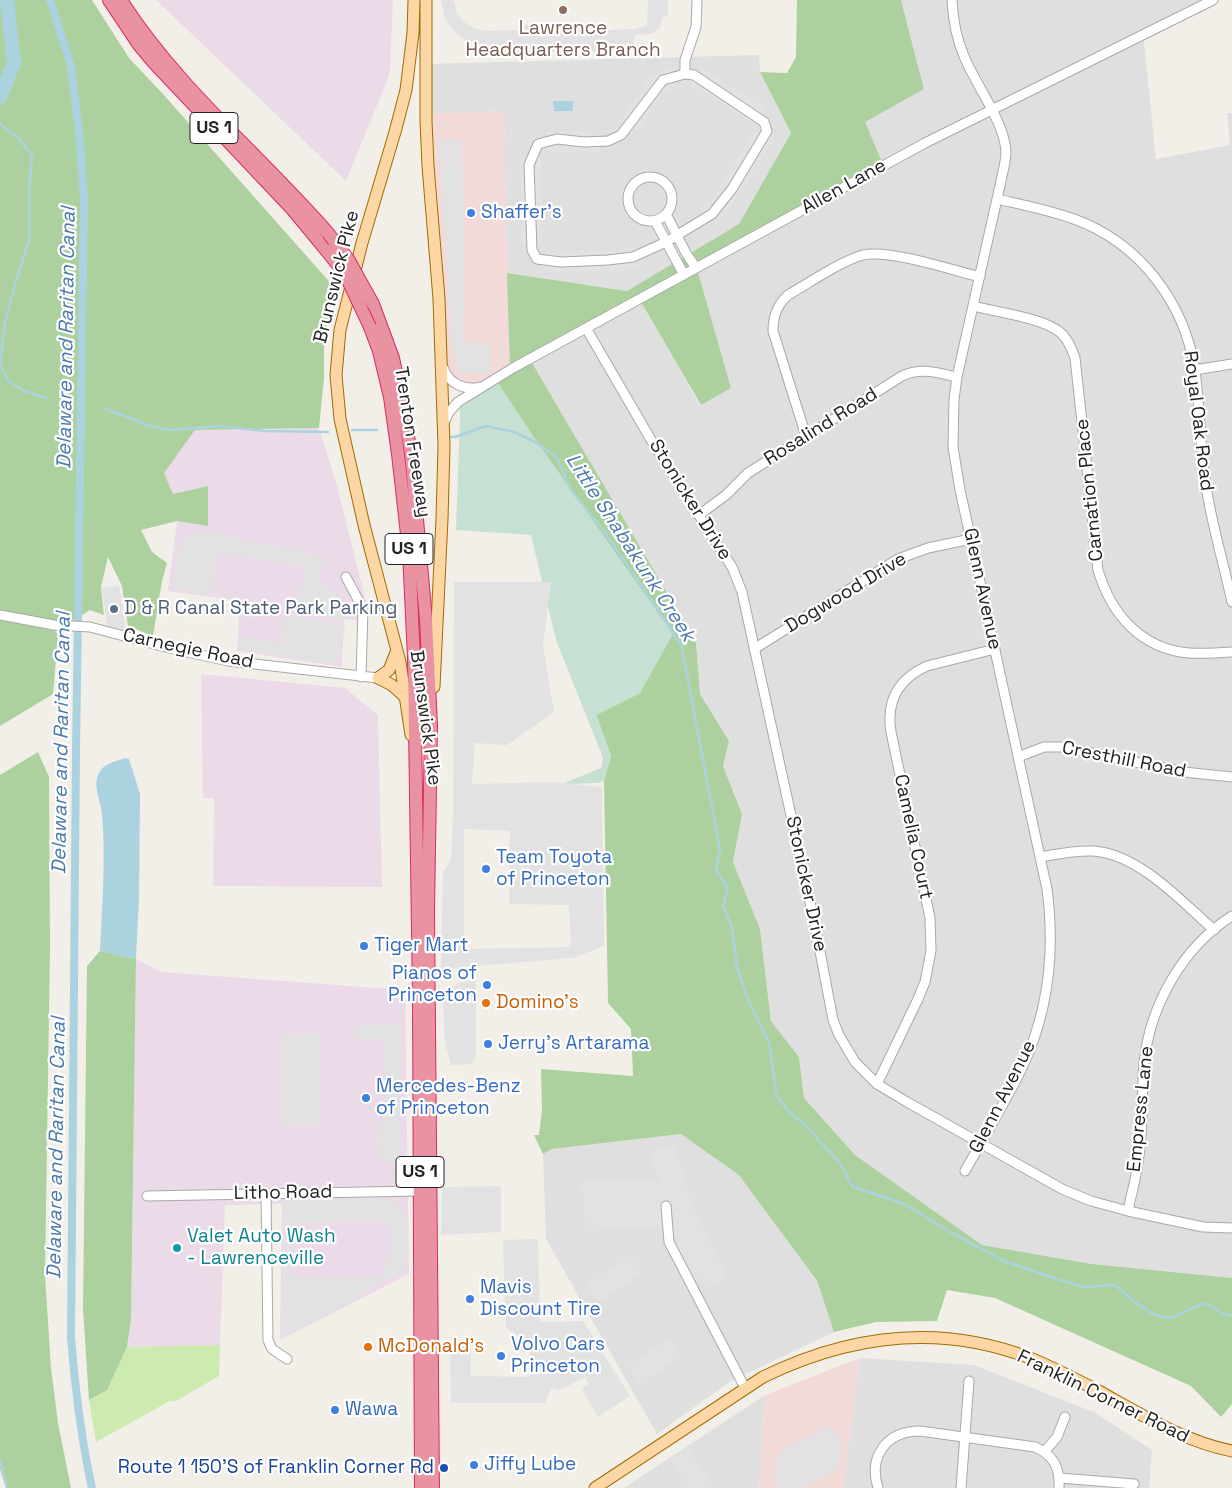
<!DOCTYPE html>
<html>
<head>
<meta charset="utf-8">
<style>
  body { margin:0 }
  canvas { display:block; background:#f2efe9 }
</style>
</head>
<body>
<canvas width="1232" height="1488"></canvas>
<script>
const ctx = document.querySelector('canvas').getContext('2d');
ctx.lineJoin = 'round';
function fillPath(path, color) {
  ctx.fillStyle = color;
  ctx.fill(path, 'evenodd');
}
function stroke(path, color, width, dash) {
  ctx.strokeStyle = color;
  ctx.lineWidth = width;
  ctx.lineCap = dash ? 'butt' : 'round';
  ctx.setLineDash(dash || []);
  ctx.stroke(path);
}
function drawText(font, color, halo, rows, align = 'center') {
  ctx.font = font + ' "Space Grotesk",sans-serif';
  ctx.lineWidth = 4.5;
  ctx.setLineDash([]);
  ctx.textBaseline = 'middle';
  ctx.strokeStyle = halo;
  ctx.fillStyle = color;
  for (const [text, x, y, turn = 0] of rows) {
    ctx.save();
    ctx.translate(x, y);
    ctx.rotate((+turn || 0) * Math.PI / 180);
    ctx.textAlign = isNaN(turn) ? turn : align;
    if (halo) ctx.strokeText(text, 0, 0);
    ctx.fillText(text, 0, 0);
    ctx.restore();
  }
}
fillPath(new Path2D(`
  M901 0H1214L1142 36 1144 43 1156 159 1230 145 1227 113H1232V1278L1092 1264 982 1245 855 1155 804 1098 799 1057 771 1021 760 929 733 862 742 813 723 766 729 741 700 694 696 642 528 357 638 297 700 405 731 388 696 265 865 122 924 88Z
  M759 55 760 72 791 133 739 224 627 291 507 273 504 111 426 114V64Z
  M681 1134 739 1174 817 1282 834 1332 731 1381 657 1434 546 1239 543 1154 552 1149Z
  M860 1358 974 1365 1096 1413 1152 1450 1149 1488H843Z
  M765 1395 759 1488H624Z`), '#e0dfdf');
fillPath(new Path2D(`
  M504 111 510 370 482 387 467 388 444 371 426 114Z
  M860 1358 843 1488H759L765 1395Z`), '#f2dad9');
fillPath(new Path2D(`
  M156 0H393L390 70 387 81 346 181Z
  M319 428 336 482 367 606 366 621 344 619 342 667 237 651 240 601 168 591 177 521 208 526V486L173 494 164 473 195 430Z
  M201 674 345 688 378 715 382 887 213 886 214 798H203Z
  M136 959 161 972 405 990 409 1274 280 1340 282 1204 225 1205 220 1345 127 1347 131 1320Z`), '#ebdbe8');
fillPath(new Path2D(`
  M220 1345 219 1376 176 1401H170L96 1442 89 1400 107 1390 127 1347Z`), '#cdebb0');
fillPath(new Path2D(`
  M0 0H92L129 58 163 94 334 287 324 341V378L319 428 195 430 164 473 173 494 208 486V526L177 521 141 530 152 552 167 563 162 581 153 636 128 626 122 586 108 557 101 587 104 615 90 610 55 631 58 635 53 694 0 726Z
  M797 0H901L924 89 865 122 882 162 696 265 731 388 701 405 638 297 529 358 696 642 700 694 729 741 723 766 742 814 733 862 760 929 771 1021 799 1057 804 1098 855 1155 982 1245 1092 1264 1232 1278V1404L1221 1417 1191 1386 995 1298 947 1290 937 1321 876 1322 834 1332 817 1281 739 1175 681 1134 552 1149 543 1154 534 1135H539L542 1110 541 1069 633 1076 631 1029 608 1003 604 781 611 756 596 715 640 693 529 430 495 379 510 370 507 273 627 291 739 224 791 133 760 72 787 73 796 57Z
  M38 752 49 777 50 948 45 1275 51 1368 58 1423 71 1488H6L0 1469V775Z
  M100 951 136 959 131 1320 127 1347 107 1390 89 1400 83 1309 87 966Z`), '#add19e');
fillPath(new Path2D(`
  M495 379 529 430 673 634 640 693 596 715 611 756 604 781 598 783 562 784 601 768 603 758 556 640 531 535 456 530 460 417 459 396Z`), '#c6e0d4');
fillPath(new Path2D(`
  M441 0H454L457 13 464 22 473 28 489 31 521 30 522 25H580L581 31 634 29 647 26 648 0H668V15L663 16 660 27 652 34 634 35 633 50 487 53 486 45 467 41 455 33 445 19Z
  M669 68 677 86 670 89 659 98 637 132 621 120 650 78 656 74Z
  M703 69 767 109 753 124 699 89 691 87 692 82Z
  M756 130 774 140 726 214 717 222 703 214 700 209 712 199Z
  M547 132H591L600 147 601 152H547Z
  M439 139 462 140 465 343 491 344V373H461L452 350Z
  M521 158H541L542 247 521 246Z
  M635 245 637 249 639 266 626 271 547 272 546 251H619L625 250Z
  M204 531 325 557 318 581 327 583 341 600 345 622 297 611 305 568 218 551 210 596 172 588 182 536Z
  M454 582H551L543 645 554 712 507 745 475 743 472 784 553 782 602 787 604 946 573 958 441 969 443 872 451 860 453 819ZM464 829 510 831 509 904 569 905 571 947 464 949Z
  M119 586 127 636 108 632 102 587Z
  M286 614 345 626 340 655 333 664 239 649V636L280 644Z
  M476 980V1057L471 1064 451 1065 445 1043 443 1001 457 983Z
  M400 1023V1162H379L378 1136 385 1112V1040H356L355 1027Z
  M320 1033 321 1126 282 1127 281 1034Z
  M674 1144 694 1210 728 1277 706 1288 659 1227 586 1231 582 1182 646 1178 661 1186 650 1153Z
  M501 1186V1232L441 1235 442 1187Z
  M390 1197 407 1215V1266L403 1271 381 1282 351 1301 282 1337 284 1199ZM392 1222V1245L383 1276 292 1277 291 1223Z
  M538 1239 540 1322 583 1321 630 1396 598 1417 582 1389 589 1384 585 1377 560 1390 551 1388 545 1403H451L450 1340 471 1339V1376L530 1377V1344L506 1328 503 1240Z
  M631 1255 642 1274 599 1303 586 1285Z
  M671 1337 683 1355 640 1385 628 1366Z
  M831 1426 842 1442 838 1469 801 1488H780L775 1479 779 1451Z
  M688 1448 714 1488H689L670 1460Z`), '#e2e2e2');
fillPath(new Path2D(`
  M553 101H573V111H554Z
  M126 758 129 759 140 794 139 898 136 959 100 951C102 906 106 859 102 814 101 801 92 786 99 773 104 763 116 761 126 758Z`), '#aad3df');
stroke(new Path2D(`
  M0 124 18 138 32 155 29 193V240L15 284 5 323 0 364 8 381 24 391 46 398
  M106 409 150 426 170 430 220 426 265 431 328 432
  M352 430H377
  M448 437H455L486 426 514 432 537 443 557 458 571 490 603 530 669 626 682 648 720 850 716 871 728 888 723 906 732 928 737 967 746 995 769 1043 777 1097 793 1116 803 1123 840 1163 852 1186 904 1204 950 1232 1004 1261 1057 1279 1084 1287 1115 1285C1129 1297 1154 1322 1173 1317 1185 1313 1194 1306 1206 1303L1224 1314 1232 1316
  M0 1459 7 1488`), '#aad3df', 2.5);
stroke(new Path2D(`
  M50 0 71 66 79 131 84 198 76 750 71 1337C75 1388 81 1438 92 1488`), '#aad3df', 8);
stroke(new Path2D(`
  M0 98 14 63 7 0`), '#aad3df', 14);
const minor = new Path2D(`
  M952 0C953 20 956 38 964 56 975 84 1004 121 1006 151 1006 161 1003 171 1001 181L957 377 954 399 953 447 960 490 1047 889C1055 950 1049 1011 1022 1068 1005 1103 984 1137 965 1171
  M685 74 694 75 764 122 767 131 732 189 712 214 666 242 633 257 608 260 561 262 537 259 532 250 529 165 538 144 557 139 584 142 608 141 621 135 663 80Z
  M685 74V60L696 27 697 0
  M628 199a22 22 0 1 1 44 0a22 22 0 1 1-44 0Z
  M997 199C1023 205 1049 210 1074 219 1140 243 1185 303 1195 371 1200 407 1200 444 1205 480 1211 522 1223 561 1232 602
  M666 214 686 253 696 268
  M655 221 684 275
  M973 306C996 312 1046 318 1062 334 1069 341 1072 349 1075 358L1098 570C1111 614 1141 649 1189 653 1204 654 1218 653 1232 652
  M586 328 654 445 732 567 742 592 815 925 833 1020 839 1035 855 1062 877 1084 907 1102 1062 1189 1091 1201 1128 1211 1203 1227 1232 1228
  M443 367C448 383 464 391 480 387
  M1195 370 1232 364
  M444 423 449 412 458 402 513 368 925 143 1213 0
  M806 436 773 331C773 316 777 305 788 295 809 283 841 261 863 255 889 249 952 270 980 277
  M699 515 726 495 748 473 902 376C921 367 938 373 957 377
  M346 577 363 609 361 677
  M0 615 54 625 90 627 169 648 228 661 378 678
  M754 649 898 559 928 548 971 539
  M1018 757 1044 747H1062L1184 772 1232 777
  M1040 857C1058 854 1075 850 1093 851 1139 854 1181 901 1214 930
  M877 1084 918 999 925 982 931 951 930 918 891 732C886 701 898 679 927 666L995 649
  M266 1194 268 1340 272 1349 287 1359
  M147 1196 420 1191
  M666 1206 669 1242 745 1388
  M1128 1211C1131 1195 1136 1179 1138 1162 1144 1129 1141 1096 1144 1063 1150 1005 1183 947 1232 916
  M1045 1451 1057 1437 1065 1417
  M1060 1478 1134 1484
  M878 1488C868 1456 887 1431 920 1431L1035 1447C1054 1455 1060 1468 1059 1488
  M961 1488 969 1381`);
const major = new Path2D(`
  M426 0V121L428 166 439 299 444 446 442 519 434 687
  M397 650 389 670 378 678 392 685 405 697
  M411 735 400 662 364 525 340 419 336 375 340 330 362 243 395 132 406 90 413 33 414 0
  M595 1488 763 1377C849 1335 939 1323 1030 1358 1052 1367 1073 1378 1095 1389 1139 1413 1182 1441 1232 1451`);
const highway = new Path2D(`
  M109 0 139 45 154 63 292 209 326 250
  M121 0C177 88 260 155 328 233
  M373 304 393 358 401 396 411 453 426 620 431 725 428 912 433 1488
  M370 327 379 351 390 397 398 454 409 552 414 659 419 998 421 1488`);
stroke(minor, '#a9a9a9', 11);
stroke(major, '#a06b00', 13);
stroke(highway, '#dc2a67', 14);
stroke(minor, '#fff', 9);
stroke(major, '#fcd6a4', 11);
stroke(highway, '#e892a2', 12);
const highwayBridge = new Path2D(`
  M328 233 348 259 373 304
  M326 250 345 274 370 327`);
stroke(highwayBridge, '#dc2a67', 14, []);
stroke(highwayBridge, '#e892a2', 12);
for (const [x, y, r, color] of [
  [563,10,5,"#8d6e63"],
  [471,213,5,"#3f7fe0"],
  [114,609,5,"#5c6f8a"],
  [486,869,5,"#3f7fe0"],
  [364,946,5,"#3f7fe0"],
  [487,985,5,"#3f7fe0"],
  [486,1003,5,"#e8710a"],
  [488,1044,5,"#3f7fe0"],
  [366,1098,5,"#3f7fe0"],
  [177,1248,5,"#0f9aa8"],
  [470,1299,5,"#3f7fe0"],
  [368,1347,5,"#e8710a"],
  [501,1356,5,"#3f7fe0"],
  [335,1410,5,"#3f7fe0"],
  [474,1465,5,"#3f7fe0"],
  [444,1468,5,"#1a4fb4"]
]) {
  const dot = new Path2D();
  dot.arc(x, y, r, 0, 2 * Math.PI);
  ctx.fillStyle = color;
  ctx.fill(dot);
  stroke(dot, '#fff', 2);
}
for (const [x, y, w] of [
  [214,128,48],
  [409,549,48],
  [420,1172,48]
]) {
  const box = new Path2D();
  box.roundRect(x - w / 2, y - 15.5, w, 31, 4);
  ctx.fillStyle = '#fff';
  ctx.fill(box);
  stroke(box, '#222', 1);
}
drawText('bold 18px', '#222', null, [
  ["US 1",214,128],
  ["US 1",409,549],
  ["US 1",420,1172]
]);
drawText('19px', '#785e54', '#fff', [
  ["Lawrence",563,29],
  ["Headquarters Branch",563,51]
]);
drawText('19px', '#222', '#fff', [
  ["Allen Lane",844,187,-29],
  ["Brunswick Pike",337,277,-76],
  ["Royal Oak Road",1198,421,83],
  ["Rosalind Road",821,427,-32],
  ["Trenton Freeway",412,442,81],
  ["Carnation Place",1090,490,-96],
  ["Stonicker Drive",690,500,58],
  ["Glenn Avenue",982,589,78],
  ["Dogwood Drive",846,593,-31],
  ["Carnegie Road",188,649,12],
  ["Brunswick Pike",425,718,82],
  ["Cresthill Road",1124,760,11],
  ["Camelia Court",913,837,78],
  ["Stonicker Drive",806,884,78],
  ["Glenn Avenue",1003,1097,-63],
  ["Empress Lane",1141,1109,-84],
  ["Litho Road",283,1193,-1],
  ["Franklin Corner Road",1103,1397,26]
]);
drawText('19px', '#366cbe', '#fff', [
  ["Shaffer's",481,213],
  ["Team Toyota",496,858],
  ["of Princeton",496,880],
  ["Tiger Mart",374,946],
  ["Pianos of",477,974,"right"],
  ["Princeton",477,996,"right"],
  ["Jerry's Artarama",498,1044],
  ["Mercedes-Benz",376,1087],
  ["of Princeton",376,1109],
  ["Mavis",480,1288],
  ["Discount Tire",480,1310],
  ["Volvo Cars",511,1345],
  ["Princeton",511,1367],
  ["Wawa",345,1410],
  ["Jiffy Lube",484,1465]
], 'left');
drawText('19px', '#4e5e75', '#fff', [
  ["D & R Canal State Park Parking",124,609]
], 'left');
drawText('19px', '#c56008', '#fff', [
  ["Domino's",496,1003],
  ["McDonald's",378,1347]
], 'left');
drawText('19px', '#0d838f', '#fff', [
  ["Valet Auto Wash",187,1237],
  ["- Lawrenceville",187,1259]
], 'left');
drawText('19px', '#164399', '#fff', [
  ["Route 1 150'S of Franklin Corner Rd",434,1468]
], 'right');
drawText('italic 20px', '#4a7aab', '#fff', [
  ["Delaware and Raritan Canal",67,338,-89],
  ["Little Shabakunk Creek",630,548,57],
  ["Delaware and Raritan Canal",62,743,-89],
  ["Delaware and Raritan Canal",57,1148,-89]
]);
</script>
</body>
</html>
